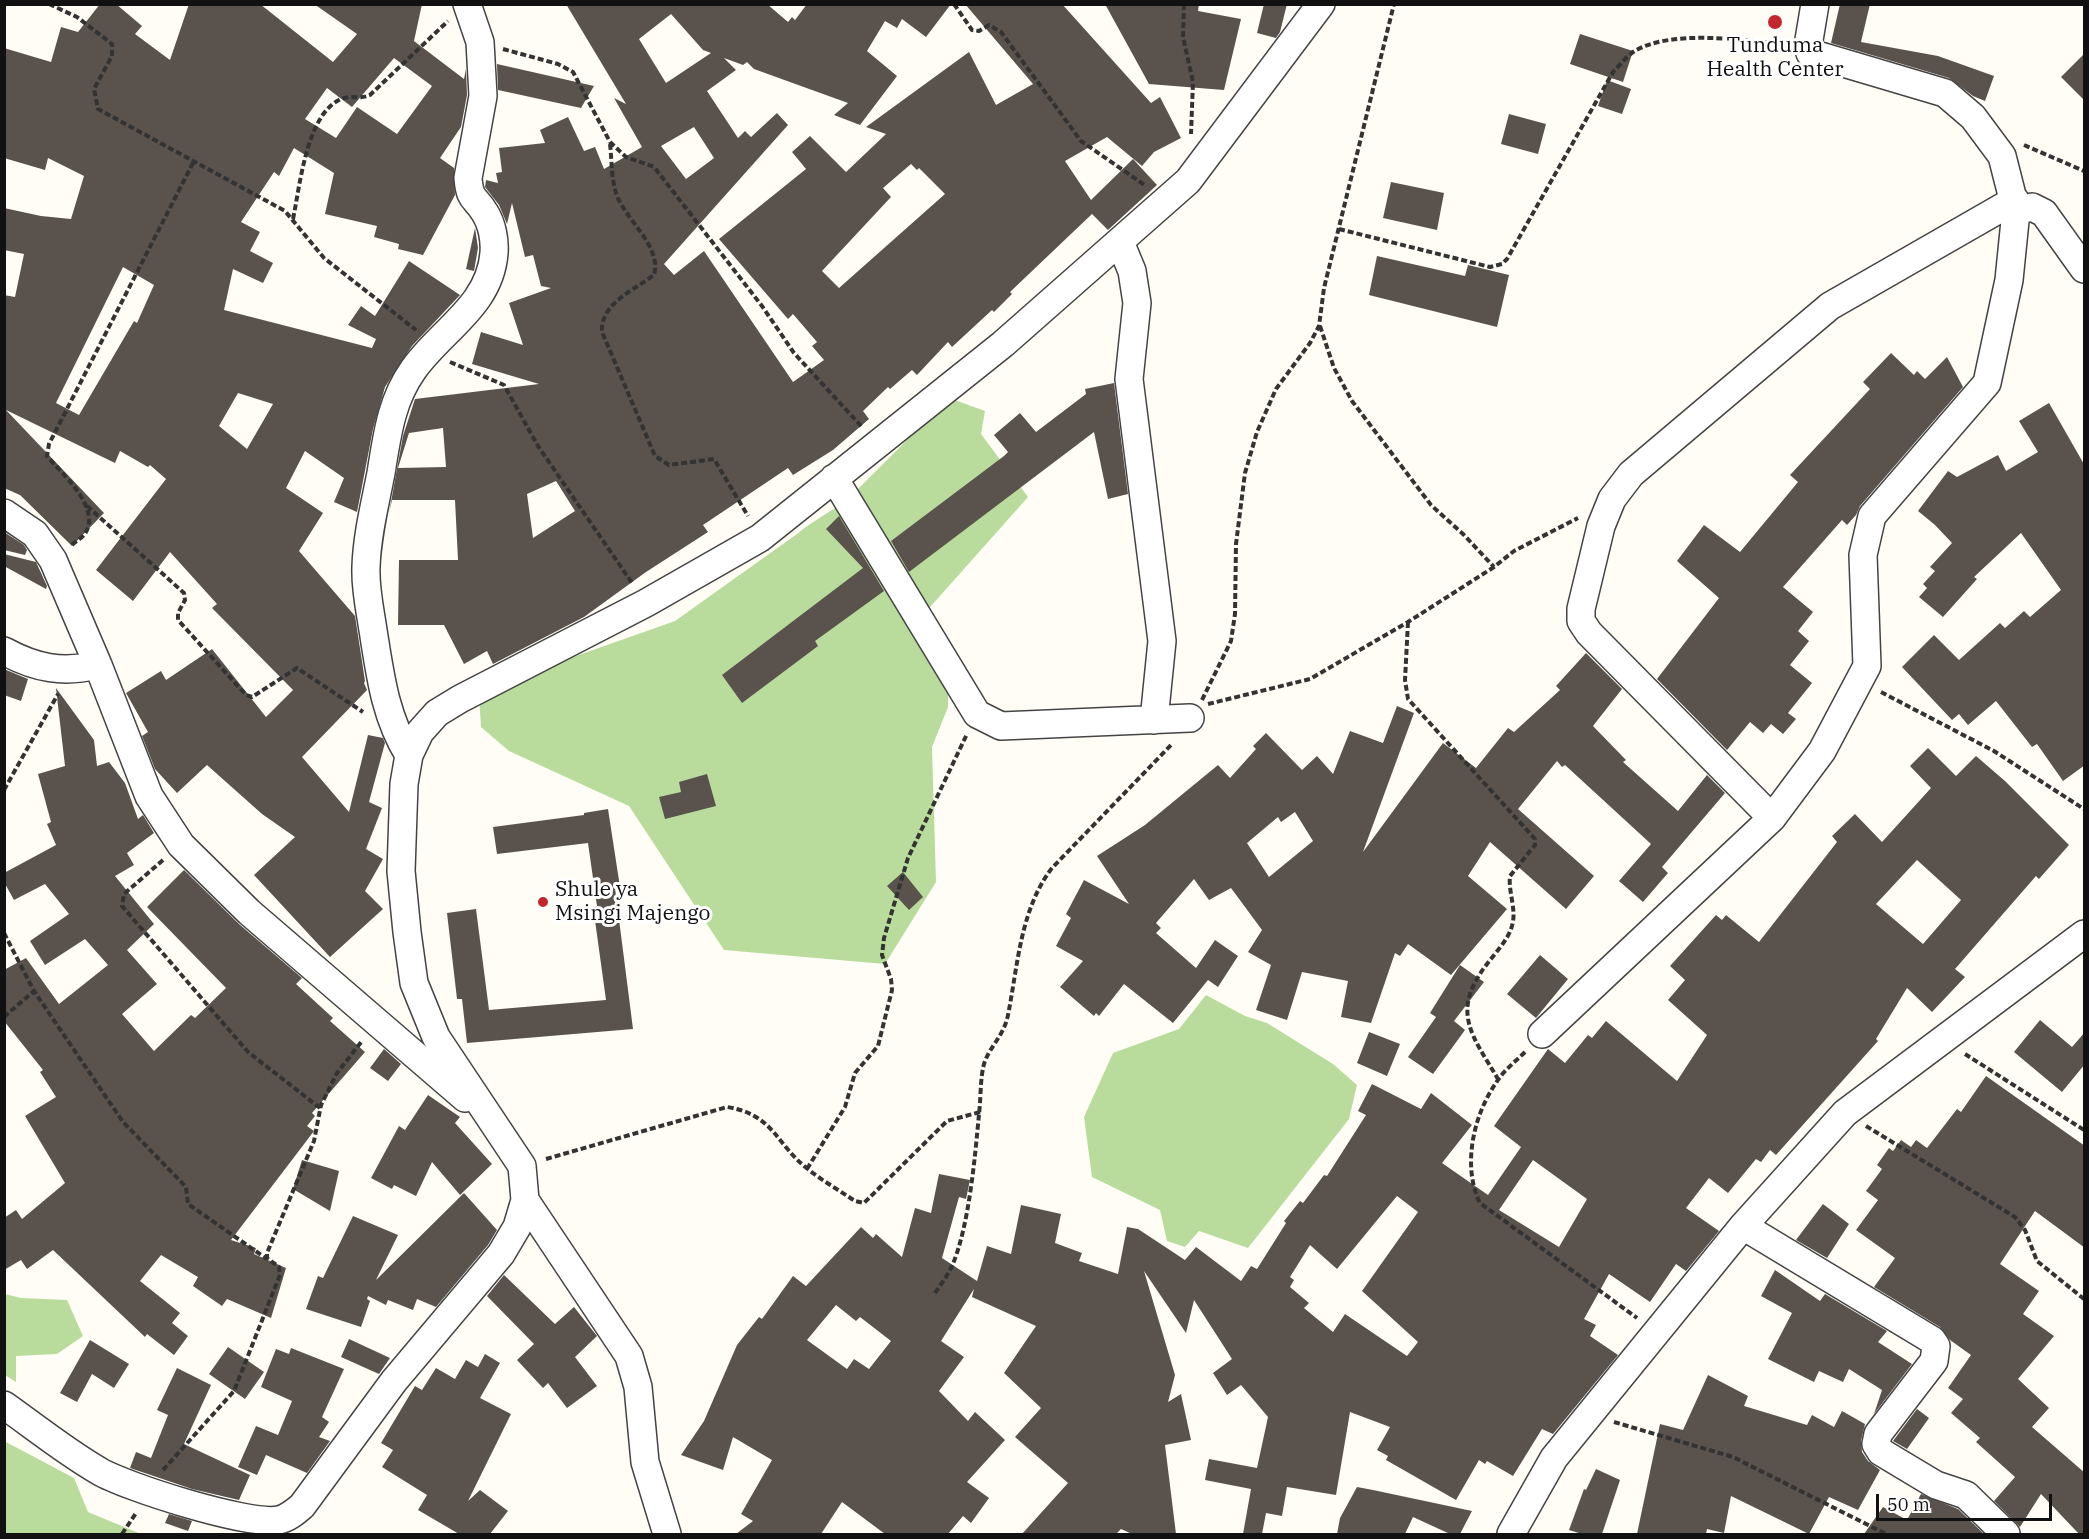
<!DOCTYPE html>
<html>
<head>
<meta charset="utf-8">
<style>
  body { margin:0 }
  #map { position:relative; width:2089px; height:1539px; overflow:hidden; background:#fffdf5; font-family:"IBM Plex Serif",serif }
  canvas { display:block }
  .frame { position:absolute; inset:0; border:6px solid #111; pointer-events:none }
  .scale { position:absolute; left:1876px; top:1494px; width:176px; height:27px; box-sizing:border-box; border:3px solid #111; border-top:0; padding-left:8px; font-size:18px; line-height:21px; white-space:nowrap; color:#111; -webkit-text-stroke:4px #fff; paint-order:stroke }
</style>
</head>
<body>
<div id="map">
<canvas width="2089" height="1539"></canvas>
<div class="frame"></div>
<div class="scale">50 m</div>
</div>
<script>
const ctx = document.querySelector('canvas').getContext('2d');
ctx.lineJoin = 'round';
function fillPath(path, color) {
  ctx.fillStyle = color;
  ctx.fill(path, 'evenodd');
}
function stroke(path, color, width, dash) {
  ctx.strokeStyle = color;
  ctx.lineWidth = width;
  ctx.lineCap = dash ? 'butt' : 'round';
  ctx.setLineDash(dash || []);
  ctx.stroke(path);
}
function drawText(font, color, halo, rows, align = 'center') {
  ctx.font = font + ' "IBM Plex Serif",serif';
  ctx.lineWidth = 6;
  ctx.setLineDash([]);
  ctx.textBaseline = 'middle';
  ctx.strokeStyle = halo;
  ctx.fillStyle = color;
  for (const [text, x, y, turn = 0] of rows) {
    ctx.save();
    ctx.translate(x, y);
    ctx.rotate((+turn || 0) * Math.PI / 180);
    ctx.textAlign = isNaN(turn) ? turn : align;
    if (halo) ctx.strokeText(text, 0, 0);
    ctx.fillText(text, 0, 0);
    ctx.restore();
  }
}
fillPath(new Path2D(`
  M949 398 985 411 981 434 1028 497 923 615 948 679V707L932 747 936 882 885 964 724 950 629 806 509 751 481 727 479 696 559 662 675 621 797 534C813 520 832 512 849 498Z
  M1206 995 1245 1016 1267 1023 1333 1064 1357 1085 1349 1119 1248 1248 1199 1231 1185 1247 1167 1241 1160 1210 1092 1177 1084 1117 1113 1053 1179 1029Z
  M5 1294 21 1298 67 1300 83 1336 57 1354 16 1356V1382L5 1375Z
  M4 1441 74 1478 88 1512 141 1534H5Z`), '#b9dc9c');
fillPath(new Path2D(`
  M100 4H116L142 26 135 34 170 60 189 4H260L333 62 357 34 314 4H422L414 41 464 79 466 69 467 95 461 127 440 158 454 168 455 195 423 255 398 249 399 244 374 237 377 226 325 214 334 173 294 148 279 176 274 172 241 222 260 232 250 251 273 263 263 283 233 269 224 310 372 348 376 339 348 325 361 306 375 316 409 261 460 295 412 346 385 387 373 429 357 512 334 502 344 478 305 451 286 488 323 513 299 551 355 616 365 681 364 683 367 690 302 757 349 812 368 735 383 738 385 743 369 802 382 808 366 849 383 859 365 891 383 909 330 957 254 875 295 837 262 814 207 765 177 793 155 769 142 736 148 732 126 693 161 671 166 680 212 649 266 717 293 690 212 608 217 604 170 552 133 601 96 570 166 479 150 465 148 467 120 451 115 463 6 410 104 513 72 546 20 495 4 488V295L15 297 24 254 4 250V208L41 216 71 219 84 176 48 158 45 170 4 158V48L51 62 61 27 78 32ZM394 58 432 86 397 134 357 107 336 138 305 119 327 88 352 107ZM123 267 154 285 137 323 134 321 79 415 56 403ZM238 393 273 404 247 449 219 426Z
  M566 4H767L788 22 792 17 795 20 807 4H951L926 37 902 19 897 28 885 21 867 51 897 76 860 125 834 115 848 103 754 69 747 62 743 65 724 58 736 70 707 91 738 138 745 131 751 137 777 113 788 125 664 264 674 275 704 251 793 382 824 360 812 346 817 342 793 314 788 319 719 239 806 169 792 152 810 136 846 172 886 134 866 127 969 52 996 105 1033 84 965 4H1062L1151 103 1160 97 1181 138 1154 152 1142 166 1107 137 1065 161 1091 200 1133 159 1157 185 1108 230 1092 214 1010 292 1012 294 994 312 992 310 952 347 948 342 917 375 912 370 890 389 888 387 863 411 869 419 833 450 793 475 788 468 703 525 708 532 646 572 584 617 493 664 487 651 464 664 444 625H398L399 560H458L455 500H392L389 513 403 436 415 399 539 384 472 364 481 332 523 345 509 303 551 288 541 286 533 255 525 257 512 203 507 224 499 205 485 187 486 180 498 183 496 173 502 172 499 148 545 143 540 130 568 117 584 151 595 147 604 169 642 147 614 98 626 104ZM671 14 703 50 711 53 666 83 639 39ZM694 127 714 158 686 179 661 146ZM911 164 917 170 919 168 945 194 839 288 822 271 891 197 883 188ZM443 428 446 467 398 468 409 433ZM556 481 575 511 533 538 527 494Z
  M1105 4H1199L1198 11 1241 19 1224 90 1149 84Z
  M1264 4H1287L1280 32 1276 38 1257 33Z
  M1840 4H1870L1861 42 1938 56 1994 76 1985 101 1973 96 1949 78 1831 43Z
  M1580 34 1633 51 1623 82 1570 64Z
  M2085 53V101L2061 77Z
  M497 64 594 86 581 108 498 90Z
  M1607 80 1631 89 1622 114 1598 106Z
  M1509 114 1546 124 1538 154 1501 144Z
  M1391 182 1444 193 1437 230 1383 218Z
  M475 228 478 248 474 271 466 269Z
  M1377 256 1465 276 1468 265 1509 275 1497 327 1369 295Z
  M1891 353 1914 375 1917 371 1925 379 1947 357 1963 387 1860 506 1856 515 1847 525 1842 520 1783 587 1813 612 1798 631 1809 641 1790 665 1812 683 1788 713 1796 719 1783 734 1771 724 1763 733 1750 722 1727 750 1657 679 1719 598 1677 561 1704 525 1740 552 1798 482 1790 475 1870 389 1863 382Z
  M1114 383 1128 494 1108 499 1094 432 909 572 891 541 1004 456 1008 452 994 435 1020 413 1036 432 1086 394 1085 389Z
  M2049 403 2085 466V765L2063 781 2037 744 2032 747 1996 701 1968 725 1959 714 1952 720 1902 667 1934 635 1959 660 2000 623 2005 628 2024 611 2030 617 2061 590 2021 533 1974 577 1977 579 1943 617 1919 597 1927 588 1923 584 1935 571 1930 567 1952 543 1935 525 1918 511 1948 471 1957 477 1998 455 2006 471 2038 452 2019 421Z
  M839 516 884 591 815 641 818 646 742 703 722 675 863 568 826 529Z
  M4 532 24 545 27 550 25 555 4 550Z
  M4 554 36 562 47 586 46 589 4 566Z
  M1586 653 1622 689 1593 726 1626 760 1623 762 1678 811 1707 775 1725 793 1662 867 1668 873 1643 902 1619 881 1651 844 1565 765 1562 767 1557 761 1518 809 1594 876 1566 909 1490 842 1468 876 1507 909 1451 975 1408 944 1400 956 1395 953 1371 1023 1341 1017 1348 981 1302 972 1287 1020 1256 1010 1271 965 1248 952 1262 930 1231 888 1209 900 1194 879 1156 923 1161 928 1156 933 1196 968 1215 940 1238 956 1218 987 1208 980 1173 1023 1124 984 1099 1016 1096 1013 1094 1016 1060 987 1083 961 1056 946 1071 918 1066 914 1084 880 1129 904 1097 856 1145 825 1218 765 1230 778 1256 749 1253 746 1266 733 1302 770 1317 756 1333 774 1350 731 1383 743 1397 706 1414 713 1363 852 1443 743 1476 768 1508 728 1514 732 1560 690 1556 686ZM1295 812 1313 841 1269 877 1247 843 1278 817 1281 822Z
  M4 669 28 679 21 701 4 695Z
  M56 688 94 740 97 766 109 762 125 783 138 819 143 815 154 833 127 853 134 865 115 876 154 924 127 950 157 984 122 1014 154 1051 191 1015 195 1018 226 988 147 907 184 870 239 924 302 978 296 984 333 1018 330 1021 365 1052 312 1113 315 1116 307 1126 314 1131 231 1240 256 1248 254 1254 286 1268 271 1318 227 1299 222 1306 193 1286 198 1277 161 1255 140 1281 180 1313 172 1323 188 1336 174 1355 147 1334 145 1337 53 1250 27 1269 21 1260 4 1270V1218L16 1210 22 1219 65 1183 25 1116 56 1097 40 1072 43 1070 4 1021V970L26 958 59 1004 108 965 85 939 45 965 30 941 69 914 45 884 14 900 4 882V873L56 845 47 824 51 822 38 774 65 766Z
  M1928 748 1956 776 1976 756 2005 781 2069 845 2039 879 2036 876 1955 969 1965 977 1932 1012 1907 988 1876 1039 1878 1041 1776 1155 1770 1150 1761 1162 1756 1159 1728 1193 1709 1178 1686 1208 1719 1231 1686 1271 1676 1264 1650 1302 1609 1274 1584 1319 1596 1325 1590 1336 1618 1355 1553 1434 1542 1429 1513 1476 1487 1461 1485 1464 1479 1460 1456 1500 1386 1460 1388 1456 1377 1450 1390 1427 1350 1412 1336 1495 1287 1487 1282 1516 1266 1513 1262 1534H1243L1251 1489 1205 1480 1209 1459 1257 1468 1268 1417 1241 1385 1227 1395 1213 1373 1232 1359 1194 1300 1186 1333 1144 1271 1175 1375 1168 1402 1181 1394 1191 1440 1165 1445 1176 1534H1132L1121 1529 1116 1534H1022L1068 1483 1015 1437 1041 1408 1004 1373 1036 1326 972 1297 974 1289 941 1341 964 1357 939 1391 968 1421 975 1412 1005 1440 967 1482 989 1498 971 1523 963 1516 948 1534H885L842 1502 821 1534H736L753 1521 741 1514 772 1460 733 1437 723 1470 681 1455 704 1421 737 1345 759 1317 762 1319 793 1276 806 1286 861 1227 873 1238 876 1234 902 1257 915 1208 931 1213 939 1174 970 1180 966 1199 959 1197 942 1258 977 1281 987 1246 1011 1254 1021 1205 1061 1214 1055 1243 1082 1253 1079 1261 1118 1274 1127 1227 1138 1229 1185 1260 1196 1247 1241 1281 1251 1266 1257 1269 1286 1223 1284 1221 1300 1201 1303 1203 1324 1175 1327 1176 1366 1115 1358 1111 1372 1084 1421 1109 1431 1093 1472 1125 1442 1163 1488 1195 1521 1147 1494 1126 1548 1049 1565 1063 1588 1035 1592 1038 1606 1021 1677 1081 1707 1035 1668 1000 1685 980 1670 966 1716 915 1722 920 1726 915 1759 942 1837 842 1832 836 1855 814 1882 842 1931 788 1910 766ZM1917 860 1961 900 1923 944 1876 904ZM1533 1160 1587 1199 1559 1247 1499 1210ZM1397 1196 1418 1212 1362 1291 1418 1342 1407 1356 1345 1314 1333 1332 1304 1308 1309 1303 1290 1287 1294 1280 1290 1277 1310 1245 1337 1269ZM836 1305 856 1321 860 1317 891 1341 869 1369 854 1359 847 1369 807 1340Z
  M707 774 716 806 665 819 659 797 681 792 679 782Z
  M608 809 620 887 615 888 633 1029 467 1043 462 999H457L447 913 476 909 489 1010 606 1000 593 906H597L588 843 497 854 493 827 584 815V813Z
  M903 872 923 897 909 910 887 886Z
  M1540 955 1568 979 1536 1018 1507 994Z
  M1460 965 1484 982 1454 1021 1465 1030 1433 1074 1408 1057 1436 1017 1430 1013Z
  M2040 1020 2072 1047 2085 1032V1064L2062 1092 2014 1052Z
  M1369 1032 1400 1044 1387 1076 1357 1063Z
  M384 1049 401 1064 388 1081 370 1068Z
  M1986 1076 2085 1146V1248L2035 1211 2000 1264 2039 1291 2023 1314 2054 1336 2018 1379 2049 1408 2032 1427 2085 1473V1534H2079L2041 1494 2020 1527 1994 1501 2015 1477 1976 1442 1980 1438 1951 1413 1963 1399 1948 1388 1971 1355 1950 1340 1940 1327 1874 1287 1895 1258 1856 1230 1878 1200 1866 1191 1882 1169 1877 1165 1889 1148 1893 1151 1901 1140 1911 1147 1916 1140 1927 1148 1957 1109 1961 1112Z
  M428 1095 460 1117 455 1123 492 1164 460 1195 432 1162 416 1196 394 1185 392 1189 371 1178 399 1126 405 1130Z
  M302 1160 339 1171 330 1211 293 1189Z
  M464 1193 497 1230 488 1245 436 1307 417 1299 413 1310 388 1300 386 1305 368 1296 367 1299 370 1301 361 1327 306 1309 318 1276 323 1278 353 1216 398 1235 376 1280Z
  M1823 1204 1849 1224 1827 1258 1796 1240Z
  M1775 1270 1820 1301 1825 1294 1887 1331 1878 1342 1912 1364 1874 1414 1882 1390 1849 1369 1843 1382 1819 1371 1814 1382 1768 1359 1792 1313 1761 1296Z
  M504 1275 555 1324 574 1307 597 1336 575 1357 597 1386 567 1408 548 1383 543 1388 517 1360 534 1344 487 1296Z
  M349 1339 390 1358 379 1374 341 1357Z
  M90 1340 129 1364 114 1388 92 1374 77 1402 60 1393Z
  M228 1347 264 1372 245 1399 209 1374Z
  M291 1348 344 1369 322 1417 329 1422 319 1437 330 1441 307 1473 266 1455 257 1475 238 1467 256 1426 278 1435 292 1401 261 1387 276 1349 289 1354Z
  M485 1354 500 1363 480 1398 511 1414 468 1501 480 1490 508 1511 490 1534H459L418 1510 427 1495 382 1467 393 1450 381 1443 415 1386 422 1390 436 1368 455 1379 466 1360 478 1367Z
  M177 1368 211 1385 184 1444 250 1475 239 1500 192 1489 130 1468 136 1452 151 1458 168 1415 157 1410Z
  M1708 1375 1748 1396 1744 1406 1807 1425 1812 1415 1834 1427 1842 1411 1865 1424 1861 1441 1862 1452 1868 1461 1880 1470 1858 1510 1829 1497 1809 1534 1731 1496 1724 1533 1707 1529 1706 1534H1637L1660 1424 1683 1430Z
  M1917 1409 1929 1418 1907 1449 1893 1441Z
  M1596 1469 1620 1480 1602 1534H1582L1569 1530 1584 1489 1586 1490Z
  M1357 1487 1373 1490 1472 1511 1460 1534H1450L1413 1517 1405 1534H1337L1340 1518Z
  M1921 1494 1958 1509 1984 1534H1864L1883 1507 1907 1520Z
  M169 1514 192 1521 188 1531 165 1523Z`), '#5a524d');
const minor = new Path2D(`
  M2016 211 2032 207 2044 213 2084 269
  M1120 242 1132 271 1137 303 1129 379 1162 641 1154 720
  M834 478 977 714 1001 726 1190 718
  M4 513 35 534 53 560 98 665 149 796 181 845 249 912 465 1098
  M4 651C37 669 63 673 98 665
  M409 755C385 717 380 674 373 630 370 610 365 588 366 567 367 535 375 504 381 473 387 436 391 401 413 370 441 330 490 306 494 253 495 240 492 224 485 213 475 196 470 202 468 178L483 96 480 42 467 4
  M1772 818 1589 633 1581 621V609L1601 526 1612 499 1631 474 1830 306 2015 200
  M1542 1034 1772 818 1822 751 1867 666 1863 555 1872 516 1987 383 2009 280 2016 211 2002 156 1973 117 1945 93 1810 53 1808 46 1815 4
  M525 1200 629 1356 638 1387 645 1462 667 1534
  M1743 1226 1932 1340 1936 1346 1934 1361 1878 1434 1876 1444 1881 1452 1936 1485 1966 1495 2006 1534
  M4 1405C35 1427 66 1452 99 1471 126 1487 249 1526 279 1520 288 1518 295 1512 302 1506L394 1381 501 1254 517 1227 525 1200 522 1166 436 1037 414 983 407 932 401 871 404 784 409 755 420 732 437 713 460 699 646 603 760 538 1003 344 1188 181 1321 4
  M1511 1534 1554 1458 1743 1226 1845 1113 2084 934`);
stroke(minor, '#444', 30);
stroke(new Path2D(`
  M49 4 77 17 112 44V56L94 89 98 109 285 211 324 258 416 330
  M954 4 972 30 979 31 989 25 1001 32 1081 141 1146 186
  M1184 4 1183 37 1193 82 1191 134
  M503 49 558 64 573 72 610 142 626 157 654 167 762 306 794 353 862 427
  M610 144C612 161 611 179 617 196 627 221 662 247 654 275 634 290 600 304 602 332L655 456 669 465 714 459 748 516
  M2024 145 2084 171
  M293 219C300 186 306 117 339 100 349 94 360 100 370 95L448 21
  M1339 229 1490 267 1502 264 1507 259 1613 72C1619 66 1626 57 1633 52 1669 29 1743 40 1783 44
  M1320 326 1334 368 1352 401 1431 505 1464 535 1494 567
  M450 362 504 385 538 446 632 583
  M87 506 184 593 185 600 178 613V620L246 695 252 697 297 668 363 712
  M72 545C76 541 84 537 86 532 100 506 62 474 47 456L49 444 194 161
  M1408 622 1405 680 1408 699 1535 839V845L1510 876C1508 892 1517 910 1512 926 1508 940 1496 952 1487 964 1450 1012 1472 1035 1498 1079
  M1881 692 1994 751 2084 809
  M1202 700 1231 641 1235 614 1236 544 1245 473 1257 432 1276 389 1310 343 1319 326 1324 288 1394 4
  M1208 704 1310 679 1408 622 1494 567 1514 551 1578 518
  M4 790 58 694
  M163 860 124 894 122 906 248 1052 320 1108
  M4 933 34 991 123 1122 186 1187 188 1204 267 1259
  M4 1017 34 991
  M1525 1052C1515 1062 1503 1071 1496 1083 1473 1116 1462 1167 1480 1203L1637 1318
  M1965 1054 2084 1130
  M1866 1126 2015 1217 2025 1230 2037 1261 2084 1299
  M546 1159 727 1107C775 1115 775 1144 809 1170 823 1181 840 1191 855 1201L864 1203 947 1121 980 1112
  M807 1169 845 1107 855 1073 878 1046 892 990 891 979 882 955 884 938 908 858 967 734
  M935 1293C941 1284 948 1275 952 1266 969 1227 975 1157 979 1114 981 1098 980 1079 984 1064 989 1047 1004 1036 1008 1015 1018 965 1020 910 1052 868L1173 743
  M1614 1422 1733 1457 1886 1534
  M163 1470 234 1391 280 1275 279 1267 267 1258V1253L314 1141 321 1105 337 1073 362 1041
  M122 1534 136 1513`), '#333', 4, [6, 3]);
stroke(minor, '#fff', 27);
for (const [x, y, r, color] of [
  [1775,22,8,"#c4262e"],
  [543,902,6,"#c4262e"]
]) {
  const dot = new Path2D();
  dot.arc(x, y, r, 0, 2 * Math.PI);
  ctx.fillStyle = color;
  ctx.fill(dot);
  stroke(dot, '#fff', 2);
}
drawText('21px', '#111', '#fff', [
  ["Tunduma",1775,46],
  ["Health Center",1775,70],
  ["Shule ya",555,890,"left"],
  ["Msingi Majengo",555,914,"left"]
]);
</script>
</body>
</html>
